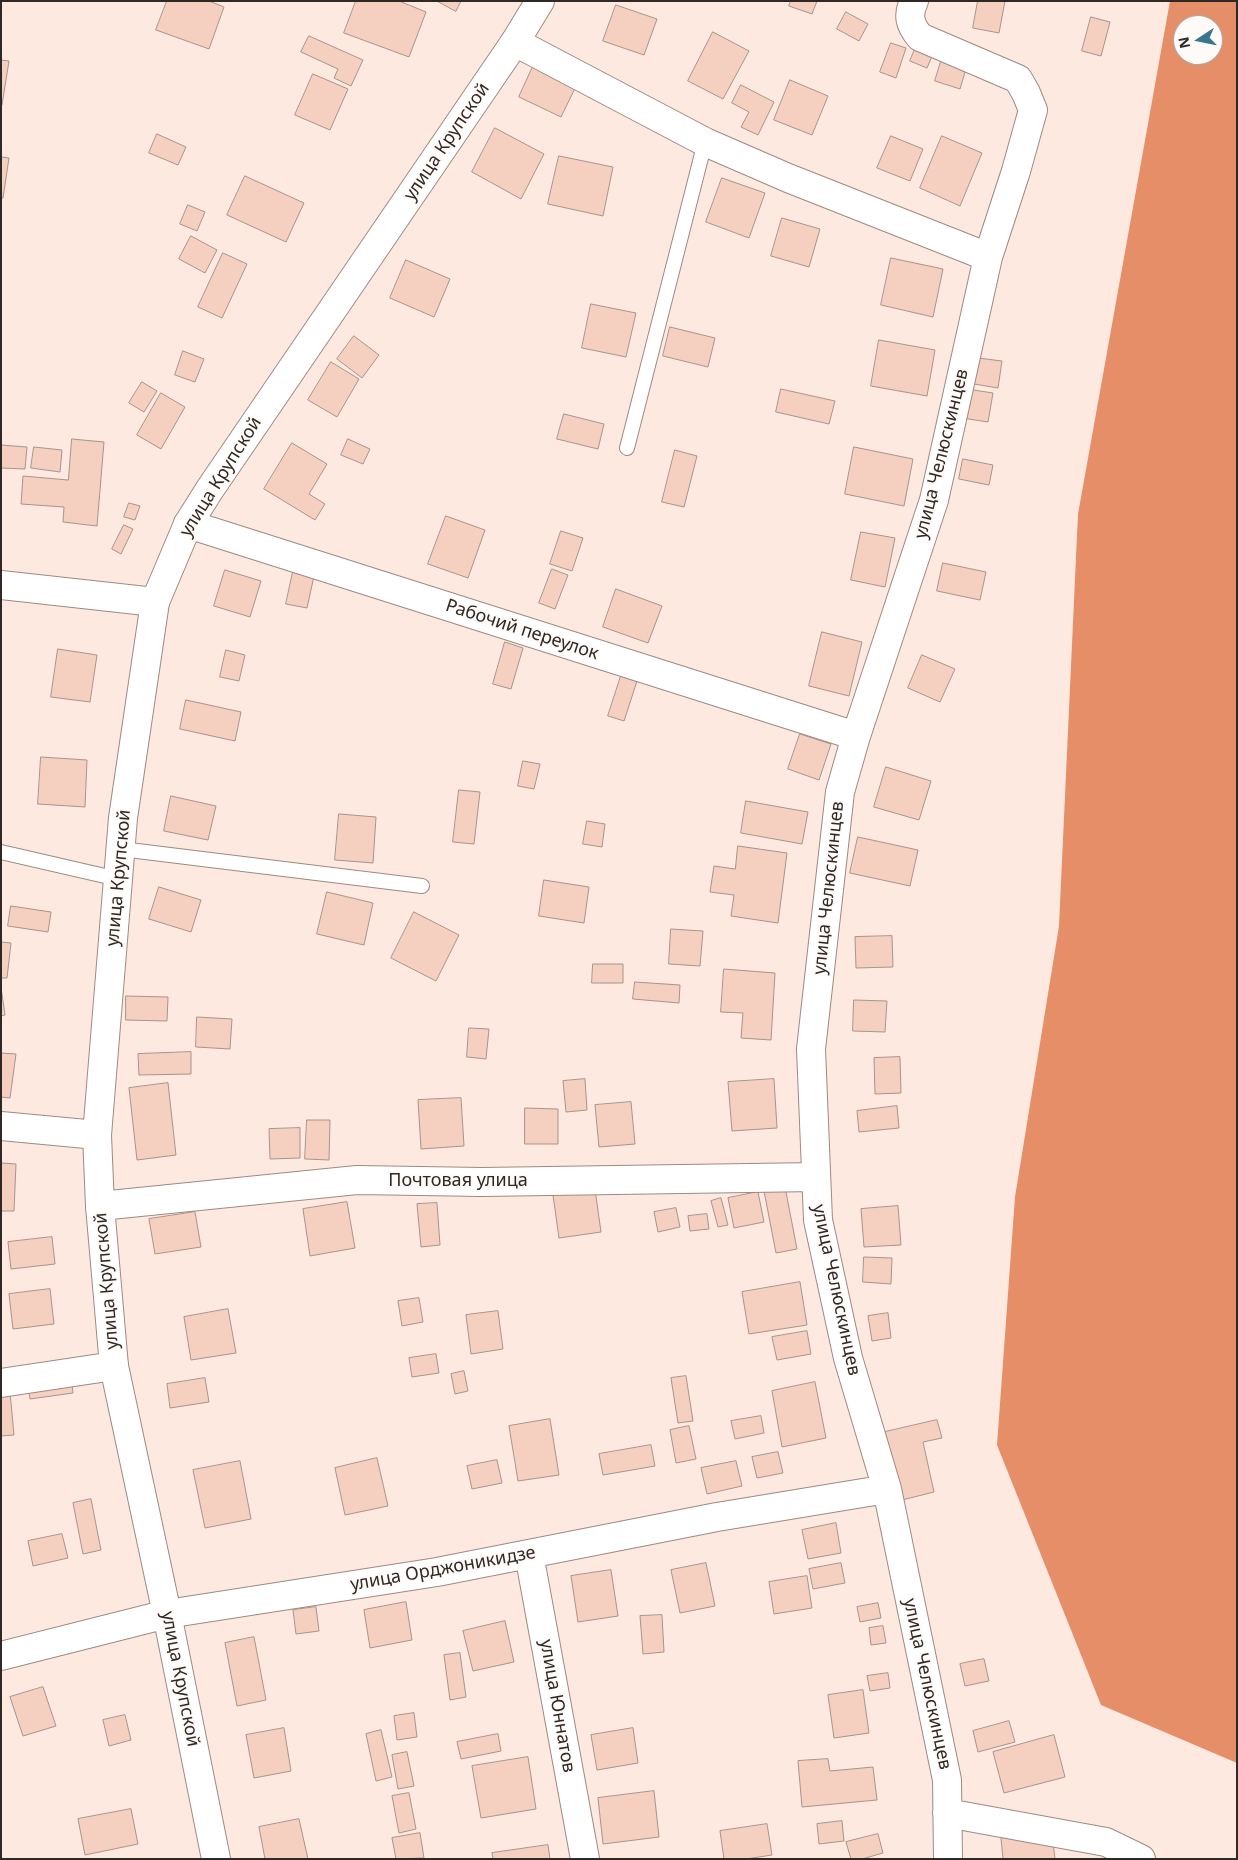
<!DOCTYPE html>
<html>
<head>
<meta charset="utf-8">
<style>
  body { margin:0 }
  #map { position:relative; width:1238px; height:1860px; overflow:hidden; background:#fee9e0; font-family:"Noto Sans",sans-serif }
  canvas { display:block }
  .frame { position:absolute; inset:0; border:2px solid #302825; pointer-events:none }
  .north { position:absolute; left:1173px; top:15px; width:50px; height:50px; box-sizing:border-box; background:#fefaf8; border:1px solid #aca6a4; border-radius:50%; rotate:259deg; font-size:14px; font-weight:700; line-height:20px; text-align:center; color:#302825 }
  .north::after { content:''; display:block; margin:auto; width:18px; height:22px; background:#39778d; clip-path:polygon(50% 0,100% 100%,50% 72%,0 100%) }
</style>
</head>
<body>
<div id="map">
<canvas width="1238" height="1860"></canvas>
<div class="frame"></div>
<div class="north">N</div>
</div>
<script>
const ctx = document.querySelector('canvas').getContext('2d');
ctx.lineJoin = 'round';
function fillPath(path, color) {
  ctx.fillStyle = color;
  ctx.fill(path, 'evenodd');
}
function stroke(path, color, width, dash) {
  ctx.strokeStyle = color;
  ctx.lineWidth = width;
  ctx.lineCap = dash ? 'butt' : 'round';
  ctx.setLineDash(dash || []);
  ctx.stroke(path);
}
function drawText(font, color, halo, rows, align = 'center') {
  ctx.font = font + ' "Noto Sans",sans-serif';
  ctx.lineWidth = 4;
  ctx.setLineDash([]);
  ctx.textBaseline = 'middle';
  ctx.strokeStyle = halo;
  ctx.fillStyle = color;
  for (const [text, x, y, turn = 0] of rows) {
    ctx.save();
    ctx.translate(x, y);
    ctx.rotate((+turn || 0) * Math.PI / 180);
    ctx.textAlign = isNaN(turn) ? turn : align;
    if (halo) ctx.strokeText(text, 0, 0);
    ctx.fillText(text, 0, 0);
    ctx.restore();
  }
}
fillPath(new Path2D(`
  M1170 1H1237V1763L1101 1705 997 1445 1015 1197 1059 926 1078 514ZM1183 25H1213V55H1183Z`), '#e68e68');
const building = new Path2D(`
  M167 1H209L224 7 209 49 156 30Z
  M356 1H399L426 12 409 57 344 33Z
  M437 1H461L456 11Z
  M791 1H817L812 14 789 6Z
  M978 1H1005L999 33 973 28Z
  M616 5 657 19 644 55 603 41Z
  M846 12 868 24 859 41 837 29Z
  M1091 17 1110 22 1101 56 1082 51Z
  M713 32 749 51 723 99 688 81Z
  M309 36 363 60 351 86 334 78 338 69 301 52Z
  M918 42 935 49 927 68 910 61Z
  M891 43 906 48 896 78 880 72Z
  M943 55 968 62 960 89 935 81Z
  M1 60 9 61 2 105H1Z
  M536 60 579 80 561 117 519 97Z
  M313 74 348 89 330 130 295 115Z
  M790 80 828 96 812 135 774 120Z
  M741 85 774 102 758 135 741 127 749 112 732 103Z
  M495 128 544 154 521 199 472 172Z
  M157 134 186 147 178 165 149 153Z
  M891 136 923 149 910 181 877 168Z
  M942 136 982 153 960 206 920 188Z
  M559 156 613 167 603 216 548 204Z
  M1 157 9 158 3 198H1Z
  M245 176 304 203 286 242 227 215Z
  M722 178 765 193 749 238 706 222Z
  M188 205 205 212 197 231 180 224Z
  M782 218 820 229 809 267 771 256Z
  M191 236 217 250 205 273 179 259Z
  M223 253 247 264 222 318 198 307Z
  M891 258 943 269 933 317 881 305Z
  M406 260 450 279 434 317 390 298Z
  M591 304 636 313 626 357 582 348Z
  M670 327 715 338 708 367 663 356Z
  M354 336 379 355 362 378 337 359Z
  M879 340 935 350 927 396 871 386Z
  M183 351 204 359 195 382 175 375Z
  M978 358 1002 361 998 388 974 384Z
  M331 362 359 379 337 417 308 400Z
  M142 382 157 391 144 412 129 403Z
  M781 389 835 401 829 424 776 412Z
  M967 389 993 393 988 422 962 418Z
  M161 393 185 407 161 449 137 435Z
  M564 414 604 424 598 449 557 439Z
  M72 439 104 442 97 526 63 522 64 507 21 504 23 476 68 480Z
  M348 439 370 449 363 464 341 455Z
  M292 443 327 464 309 494 325 504 315 520 264 489Z
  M1 445 27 447 25 469 1 468Z
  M34 447 62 450 60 472 31 468Z
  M854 447 913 459 904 506 845 494Z
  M675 450 697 456 684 507 662 502Z
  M963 459 993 465 989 485 959 479Z
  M129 503 140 506 135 520 124 517Z
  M446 516 485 530 468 578 428 564Z
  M124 525 133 529 121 554 112 549Z
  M561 531 583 538 572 571 550 564Z
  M861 532 895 538 885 587 851 580Z
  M943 563 986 572 980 600 937 591Z
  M552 569 568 575 555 609 539 603Z
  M225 570 261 581 250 617 214 606Z
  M293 572 314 576 307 608 286 604Z
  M616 589 662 606 648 643 603 627Z
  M822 632 862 642 849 696 809 686Z
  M505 642 523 648 511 689 493 684Z
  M58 649 97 655 90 702 51 697Z
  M226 650 245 655 239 681 220 677Z
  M922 655 955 669 940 702 908 688Z
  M621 676 637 681 624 721 608 716Z
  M186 700 241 712 235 741 180 729Z
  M800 734 831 744 819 780 788 769Z
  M41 757 87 760 85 807 38 804Z
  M523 761 540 764 534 789 518 786Z
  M886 767 931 781 919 820 874 807Z
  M459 790 480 792 474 844 453 842Z
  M171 796 216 806 208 840 164 831Z
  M746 801 808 812 802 844 741 833Z
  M339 814 376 817 373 863 335 860Z
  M587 821 605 824 602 847 583 844Z
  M858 837 918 850 910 886 850 873Z
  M738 846 787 853 778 923 731 916 734 895 710 892 714 866 735 869Z
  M544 880 589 887 584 923 539 916Z
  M159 887 201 900 191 932 149 919Z
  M327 892 373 903 364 945 317 934Z
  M11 906 51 912 48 932 8 926Z
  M414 912 459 935 436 981 391 958Z
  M671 929 703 931 700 966 669 964Z
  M892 936 893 967 856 968 855 937Z
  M1 942 11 943 7 978H1Z
  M593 964H623V983H592Z
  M724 969 775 973 771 1040 741 1038 743 1013 721 1012Z
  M635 982 680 985 679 1003 633 999Z
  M1 987 5 1015 1 1016Z
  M126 996 168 997 167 1021 126 1020Z
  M854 1000 887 1001 885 1032 853 1031Z
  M197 1017 232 1019 230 1049 196 1047Z
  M469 1028 489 1029 486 1059 467 1057Z
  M191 1052V1074L139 1075 138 1054Z
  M1 1053 16 1054 10 1098 1 1097Z
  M900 1057 901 1093 875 1094 874 1058Z
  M585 1079 587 1110 566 1112 563 1081Z
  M774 1079 777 1128 732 1131 728 1082Z
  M168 1083 176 1155 137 1160 129 1088Z
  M461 1098 464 1146 421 1149 418 1100Z
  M631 1102 635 1144 599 1147 595 1105Z
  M897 1106 899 1128 859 1132 857 1111Z
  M525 1108 558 1109V1144H525Z
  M307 1120H330L329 1160 305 1159Z
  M300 1128V1158L270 1159 269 1129Z
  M1 1163 16 1164 14 1211H1Z
  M785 1187 797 1249 776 1253 764 1191Z
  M595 1189 601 1232 559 1238 553 1195Z
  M758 1192 764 1222 734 1228 728 1198Z
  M721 1198 728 1225 718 1227 711 1201Z
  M347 1202 355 1248 310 1256 303 1209Z
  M437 1203 440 1245 421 1247 417 1204Z
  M898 1206 901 1245 864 1247 861 1209Z
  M676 1208 680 1227 658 1232 654 1212Z
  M195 1212 201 1247 155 1254 149 1219Z
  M707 1214 709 1229 690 1231 688 1216Z
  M52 1237 55 1264 11 1269 8 1242Z
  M864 1257 892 1258 891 1284 863 1282Z
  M800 1282 807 1325 749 1334 742 1292Z
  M50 1289 54 1324 13 1329 9 1294Z
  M419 1298 423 1322 402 1326 398 1301Z
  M228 1309 236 1353 191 1360 184 1317Z
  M498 1311 503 1349 471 1354 466 1315Z
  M888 1313 891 1338 872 1341 868 1316Z
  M807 1331 811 1354 777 1360 772 1337Z
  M436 1354 439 1373 412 1377 409 1358Z
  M464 1371 468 1391 455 1394 451 1374Z
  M686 1376 693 1421 678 1423 671 1378Z
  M71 1377 73 1393 30 1399 28 1384Z
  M205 1378 209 1402 170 1408 167 1384Z
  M815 1382 826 1438 782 1447 772 1391Z
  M10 1392 14 1435 1 1436V1393Z
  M761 1416 764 1433 735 1439 731 1421Z
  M550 1419 559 1475 518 1481 509 1426Z
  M937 1420 942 1438 923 1442 934 1492 902 1500 885 1432Z
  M689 1426 696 1459 676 1463 670 1430Z
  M651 1445 655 1466 603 1475 599 1454Z
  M778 1452 783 1473 757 1478 752 1457Z
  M377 1458 388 1506 345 1515 335 1468Z
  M497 1460 502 1483 472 1489 467 1466Z
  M240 1461 251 1519 205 1528 193 1470Z
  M736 1461 742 1486 707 1494 701 1468Z
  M91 1499 101 1550 83 1554 73 1503Z
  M836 1523 841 1553 808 1559 802 1530Z
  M62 1534 68 1558 33 1566 28 1541Z
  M706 1563 715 1606 680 1613 671 1570Z
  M841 1563 845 1583 813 1589 809 1569Z
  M611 1570 618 1616 578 1622 571 1576Z
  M807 1576 812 1608 774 1614 769 1582Z
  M406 1602 412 1640 370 1648 364 1610Z
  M878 1603 881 1618 860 1622 857 1607Z
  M316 1607 319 1631 296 1634 293 1610Z
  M662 1615 664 1652 643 1654 640 1616Z
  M505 1621 514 1662 473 1671 463 1631Z
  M883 1626 886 1643 871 1645 869 1628Z
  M254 1637 266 1700 237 1706 225 1643Z
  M460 1653 466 1697 450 1700 444 1655Z
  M984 1659 989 1681 965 1686 960 1664Z
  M888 1673 890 1688 870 1691 867 1676Z
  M43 1687 56 1726 23 1736 10 1697Z
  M863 1690 869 1733 834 1738 828 1695Z
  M414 1713 417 1737 397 1740 394 1716Z
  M125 1715 131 1740 109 1746 103 1720Z
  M1009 1721 1015 1742 978 1752 973 1731Z
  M284 1728 291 1771 254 1778 246 1735Z
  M633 1728 638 1763 597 1770 591 1735Z
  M381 1730 392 1777 376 1781 366 1734Z
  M498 1734 501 1751 461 1759 457 1742Z
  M1054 1735 1065 1777 1004 1793 993 1752Z
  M407 1752 414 1786 398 1789 392 1755Z
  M528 1757 536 1809 481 1818 472 1766Z
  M828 1759 830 1771 873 1767 877 1800 802 1807 798 1761Z
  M654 1791 659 1837 603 1844 598 1798Z
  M409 1793 416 1829 399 1833 392 1796Z
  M131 1809 138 1844 85 1855 78 1819Z
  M299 1819 308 1859H265L259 1827Z
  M842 1821 844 1841 819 1844 817 1824Z
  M767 1824 772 1855 746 1859H724L720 1831Z
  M420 1833 424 1858 396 1859 392 1838Z
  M1052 1833 1055 1859H1003L1001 1838Z
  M878 1834 883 1853 862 1859H851L846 1842Z
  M548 1845 550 1859H493L492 1853Z`);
fillPath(building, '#f5cfbf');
stroke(building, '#a7948c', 1);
const service = new Path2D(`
  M627 448 705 142
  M121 849 422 886
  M1 852 118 879`);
const minor = new Path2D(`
  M914 1C907 16 910 25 920 37L1018 79 1026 93 1033 110 1016 171 988 257 934 500 856 736 840 792 811 1049 818 1220 848 1358 887 1489 947 1780 948 1859
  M515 42 705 142 788 178 988 257
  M188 524 856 736
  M1 585 155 602
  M1 1126 97 1135
  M100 1206 357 1180 482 1182 816 1177
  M1 1383 114 1366
  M529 1554 585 1859
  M167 1614 437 1572 717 1517 887 1489
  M947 1813 1106 1842 1141 1859`);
const tertiary = new Path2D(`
  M1 1656 167 1614
  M216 1859 167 1614 114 1366 100 1206 97 1135 123 818 155 602 188 524 210 489 515 42 540 1`);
stroke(service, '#9d8a82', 16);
stroke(minor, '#9d8a82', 30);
stroke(tertiary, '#9d8a82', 30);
stroke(service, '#fff', 14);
stroke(minor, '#fff', 28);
stroke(tertiary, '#fff', 28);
drawText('18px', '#302825', '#fefaf8', [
  ["улица Крупской",447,142,-56],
  ["улица Челюскинцев",942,454,-76],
  ["улица Крупской",221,477,-58],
  ["Рабочий переулок",522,630,18],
  ["улица Крупской",119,878,-85],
  ["улица Челюскинцев",829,888,-84],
  ["Почтовая улица",458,1181],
  ["улица Крупской",107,1281,-95],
  ["улица Челюскинцев",836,1290,78],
  ["улица Орджоникидзе",443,1569,-10],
  ["улица Крупской",180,1679,79],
  ["улица Челюскинцев",927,1684,78],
  ["улица Юннатов",557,1706,80]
]);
</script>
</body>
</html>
